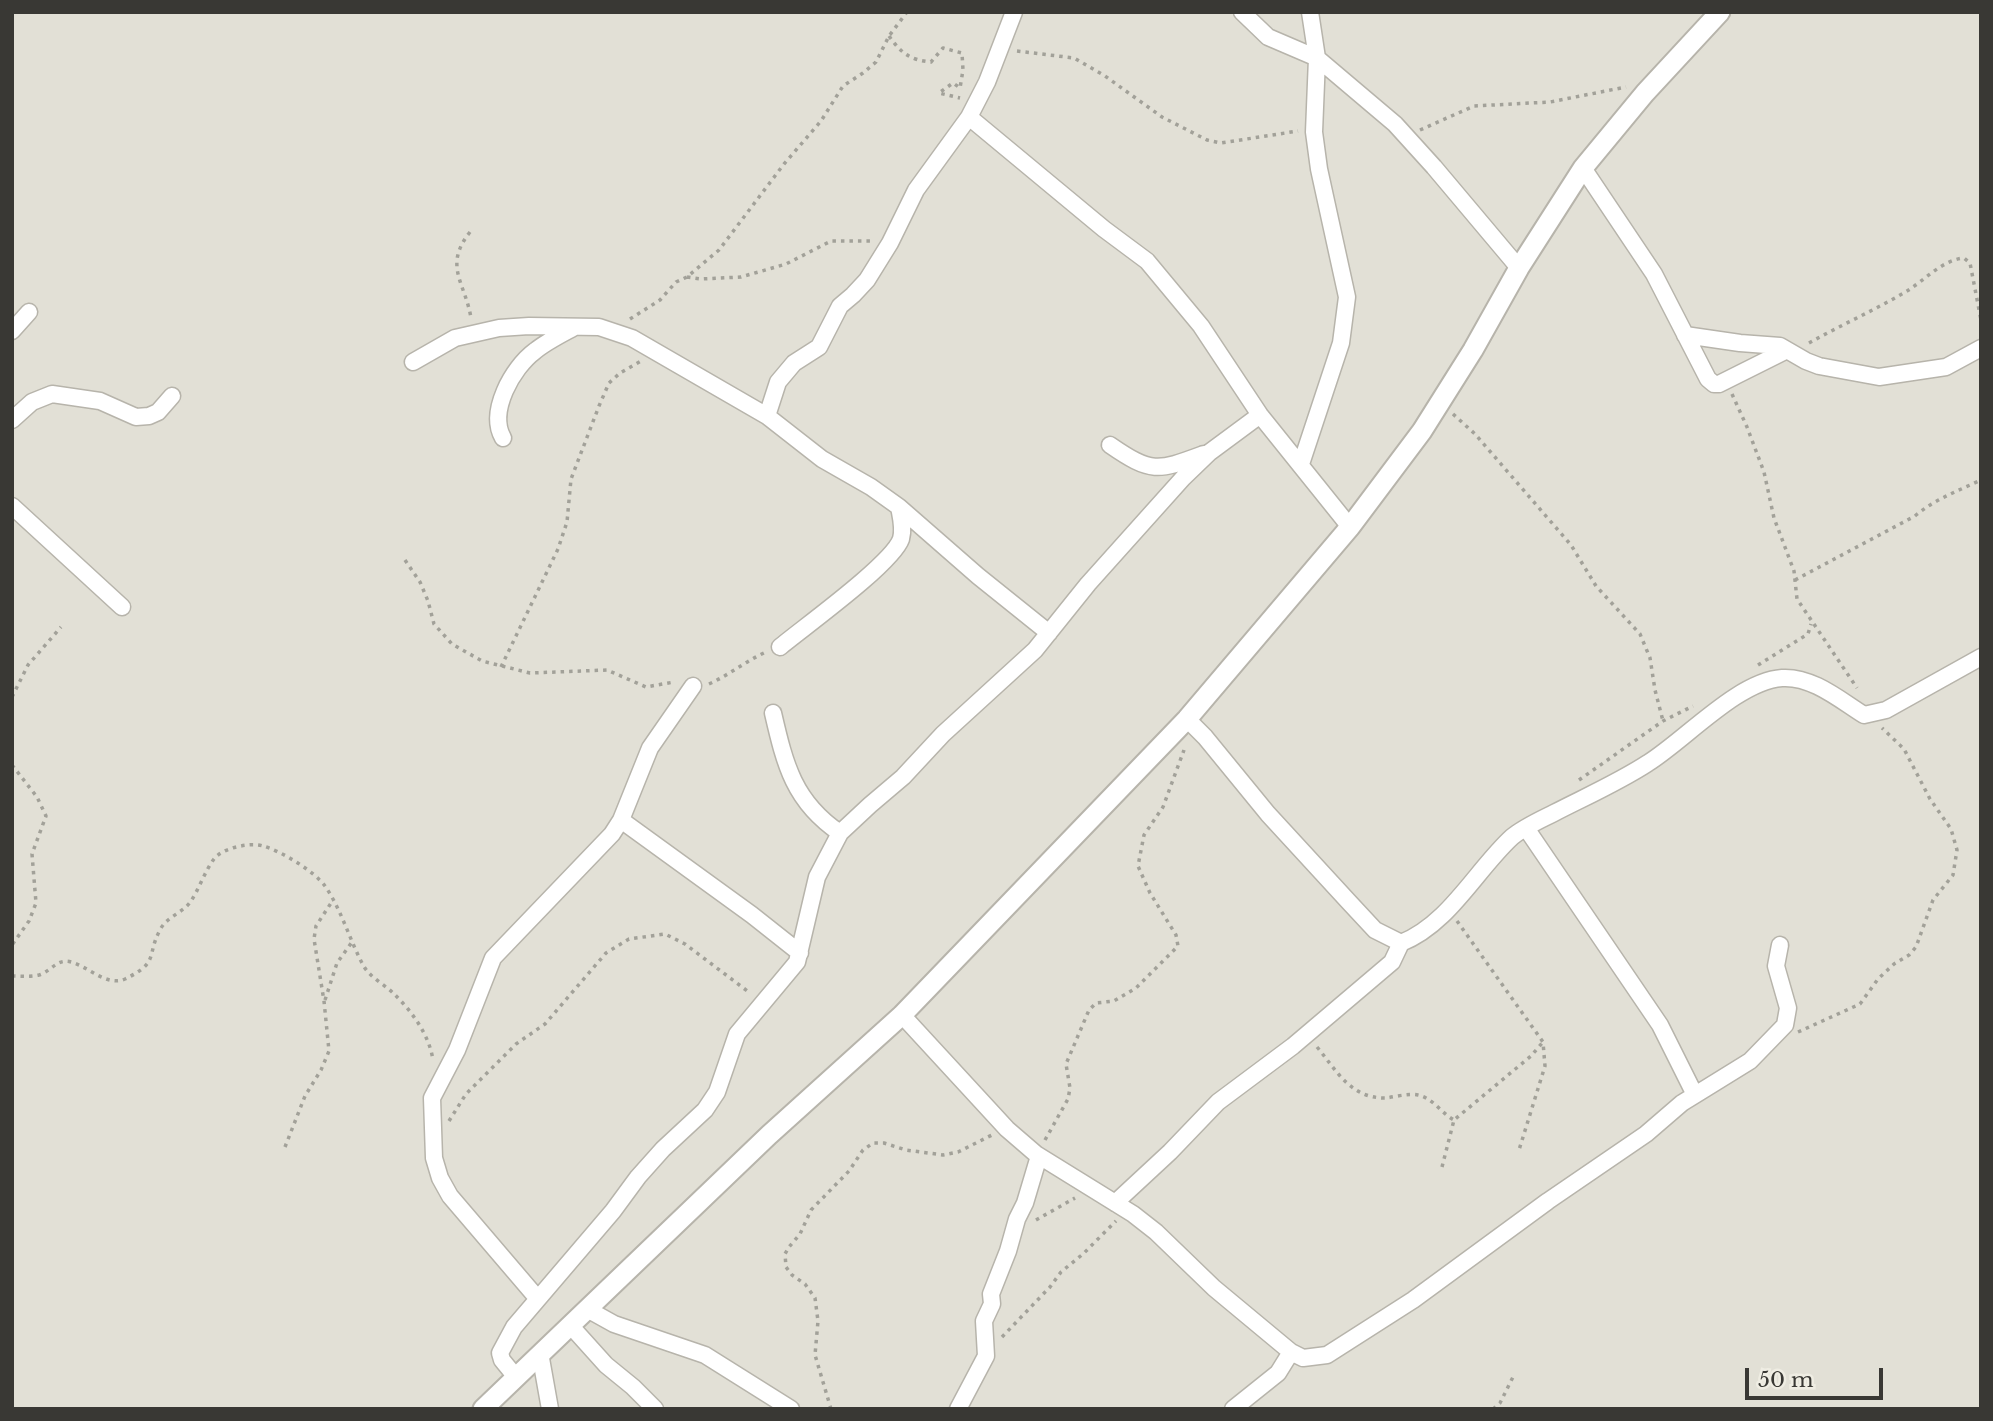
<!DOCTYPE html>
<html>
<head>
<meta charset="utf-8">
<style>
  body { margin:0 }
  #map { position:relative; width:1993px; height:1421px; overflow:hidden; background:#e2e0d6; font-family:"Libre Baskerville",serif }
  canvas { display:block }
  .frame { position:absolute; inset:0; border:14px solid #393834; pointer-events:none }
  .scale { position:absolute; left:1745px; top:1368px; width:138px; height:32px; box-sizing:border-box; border:4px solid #393834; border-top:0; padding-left:9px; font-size:21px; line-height:24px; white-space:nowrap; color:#393834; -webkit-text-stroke:5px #efede3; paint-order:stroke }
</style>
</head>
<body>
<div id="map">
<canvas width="1993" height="1421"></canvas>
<div class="frame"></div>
<div class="scale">50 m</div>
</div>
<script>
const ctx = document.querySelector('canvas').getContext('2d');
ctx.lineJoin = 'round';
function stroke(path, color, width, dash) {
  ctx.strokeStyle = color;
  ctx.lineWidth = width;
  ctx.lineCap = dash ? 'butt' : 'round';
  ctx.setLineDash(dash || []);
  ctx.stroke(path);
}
const minor = new Path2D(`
  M1242 12 1268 37 1317 58 1395 124 1434 167 1519 268
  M969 117 1104 229 1147 261 1201 326 1260 415 1350 527
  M1583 168 1654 274 1708 379 1714 384H1719L1787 350
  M12 331 29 312
  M1685 335 1740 343 1780 346 1806 361 1819 366 1879 377 1946 367 1981 348
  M413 362 455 338 499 328 529 326 599 327 632 338 767 416 822 459 871 487 899 507 978 576 1049 633
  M767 416 778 382 794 363 819 347 840 306 853 295 867 280 890 243 916 190 969 117 987 82 1014 12
  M12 420 32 402 52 394 100 401 136 417 149 416 158 412 172 396
  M503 438C488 412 512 368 535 351 546 342 560 335 573 328
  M1110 445C1152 474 1158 471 1204 454
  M1301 464 1341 343 1347 297 1319 169 1314 132 1317 58 1310 12
  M12 506 122 607
  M780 647C804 627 892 564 901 539 904 528 901 518 899 507
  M773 713C785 765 794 802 840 833
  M1187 719 1205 737 1268 814 1348 901 1375 930 1401 943C1449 924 1476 870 1512 837 1524 827 1540 820 1554 813 1585 797 1619 782 1648 763 1685 740 1738 681 1782 678 1812 676 1840 700 1864 715L1886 710 1981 657
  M621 820 752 915 800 953
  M902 1015 1007 1129 1036 1154 1133 1214 1156 1232 1214 1288 1291 1352 1303 1358 1327 1355 1413 1300 1548 1201 1646 1134 1682 1103 1695 1095 1660 1025 1526 828
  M1695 1095 1750 1061 1785 1025 1788 1008 1776 966 1780 945
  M1115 1203 1170 1152 1218 1102 1293 1046 1392 962 1401 943
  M538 1299 450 1196 440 1178 434 1158 432 1098 457 1050 493 958 612 834 621 820 650 748 693 686
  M587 1309 614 1324 705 1355 791 1409
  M570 1325 606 1365 633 1387 655 1409
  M540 1353 550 1409
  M515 1376 502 1360 500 1353 514 1327 613 1211 638 1177 663 1149 705 1110 717 1092 737 1034 797 962 817 877 840 833 870 805 903 777 943 734 1035 650 1088 584 1183 478 1210 452 1260 415
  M958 1409 986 1356 984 1321 992 1304 991 1294 1008 1251 1017 1219 1025 1203 1039 1156
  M1233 1409 1278 1373 1291 1352`);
const tertiary = new Path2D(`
  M483 1409 769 1135 902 1015 1187 719 1350 527 1422 431 1473 350 1519 268 1583 168 1645 93 1720 12`);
stroke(minor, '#b7b4ab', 19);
stroke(tertiary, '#b7b4ab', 23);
stroke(new Path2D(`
  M889 36C901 53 910 60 931 62L943 48 962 53 963 70 960 88 953 83 939 93 960 98
  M1017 51 1074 58 1105 76 1162 117 1207 140 1221 143 1298 131
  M1420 130 1474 106 1550 102 1626 87
  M470 232C443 266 465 282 471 318
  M687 277 701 279 741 277 786 264 831 241H874
  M630 319 660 300 676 282 687 277 719 250 784 164 821 121 843 86 863 73 876 62 889 36 907 12
  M1809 343C1841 325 1875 310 1907 291 1925 280 1942 260 1964 258L1970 263 1981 320
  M1732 394 1747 427 1764 472 1774 518 1794 571 1797 599 1857 688
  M1453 414 1475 434 1571 545 1596 586 1640 634 1650 658 1655 690 1663 721
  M405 560 420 582 428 601 434 624 452 644 482 661 530 673 607 670 646 687 674 682
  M1795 580 1915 516C1935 499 1958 491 1981 480
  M1758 665 1808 634 1811 624
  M501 667 558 549 567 522 571 479 599 406 609 383 620 373 641 361
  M709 684C729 675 746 661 766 652
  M12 697 28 665 61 627
  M12 765 37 797 46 816 32 854 36 903 29 921 12 945
  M1579 780 1663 721 1693 706
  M1457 921 1543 1042 1545 1066 1519 1150
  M12 976C21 976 30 977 39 975 52 971 57 958 71 962 89 967 107 987 125 979 160 962 146 956 160 930 166 917 183 913 191 901 199 889 205 871 214 859 222 848 250 842 263 846 281 851 314 871 325 886 341 909 349 938 362 963 368 976 382 983 392 992 411 1010 429 1034 433 1060
  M325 1000 337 963 352 942
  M1798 1032 1860 1004 1878 979 1894 964 1909 955 1916 947 1933 900 1953 875 1957 850 1951 829 1930 799 1904 749 1882 728
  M1317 1047C1337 1071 1350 1098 1385 1098 1395 1097 1408 1093 1418 1095 1433 1098 1441 1113 1454 1120
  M449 1121 466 1094 516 1044 545 1024 606 953 629 939 665 934 685 944 750 993
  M1045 1140 1068 1099 1070 1088 1066 1064 1089 1010 1096 1003 1114 1001 1136 988 1178 946 1176 935 1150 893 1138 866 1144 835 1163 807 1184 750
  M285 1147 305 1096 321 1070 329 1051 324 1001 314 939 316 926 333 900
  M1442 1167 1454 1120 1531 1056 1543 1042
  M1036 1220 1075 1198
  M1002 1337 1050 1287 1061 1272 1083 1254 1116 1221
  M831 1409 815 1355 818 1321 815 1298 805 1284 792 1275 786 1267 785 1254 789 1247 800 1234 811 1210 849 1171 863 1150 873 1143H884L906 1150 943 1155 958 1152 992 1135
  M1493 1409 1500 1403 1513 1377`), '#a2a199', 3.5, [3.5, 5]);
stroke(minor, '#fff', 16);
stroke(tertiary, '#fff', 19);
</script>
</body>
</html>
